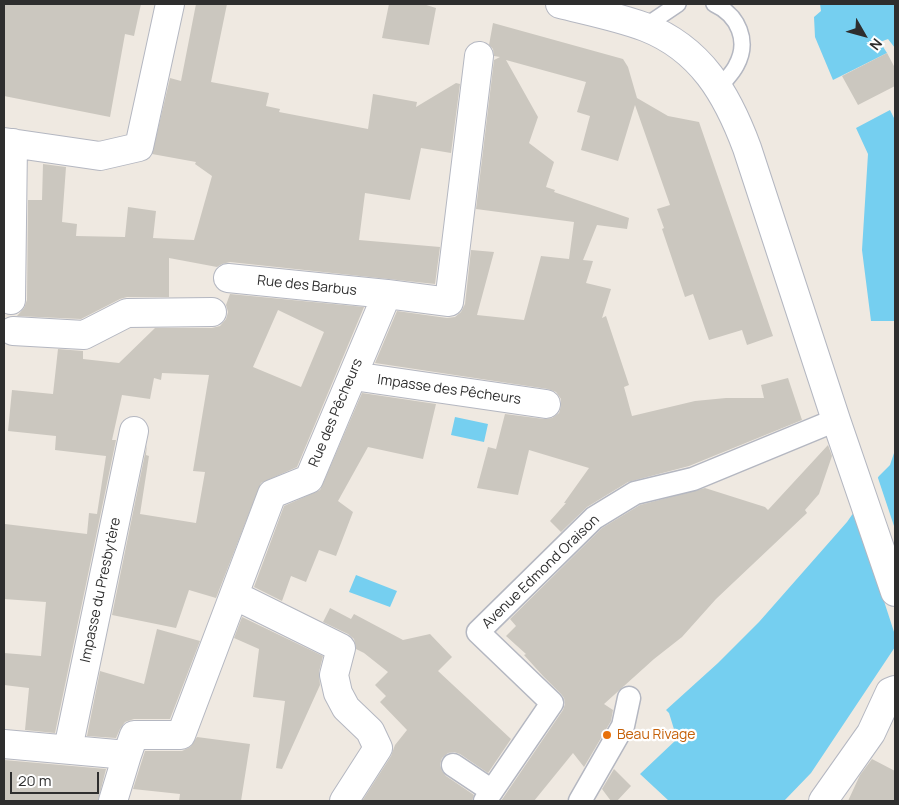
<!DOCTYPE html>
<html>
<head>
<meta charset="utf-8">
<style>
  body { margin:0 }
  #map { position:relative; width:899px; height:805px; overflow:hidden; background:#efe9e1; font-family:Manrope,sans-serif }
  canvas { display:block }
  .frame { position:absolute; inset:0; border:5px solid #2e2e2e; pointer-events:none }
  .north { position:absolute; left:839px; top:10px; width:50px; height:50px; -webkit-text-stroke:4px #fff; paint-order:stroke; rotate:128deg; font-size:14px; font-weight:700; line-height:20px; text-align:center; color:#2e2e2e }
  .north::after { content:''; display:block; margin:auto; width:18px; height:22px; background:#2e2e2e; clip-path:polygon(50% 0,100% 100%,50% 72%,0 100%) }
  .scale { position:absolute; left:10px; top:772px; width:89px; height:22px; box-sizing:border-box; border:2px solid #2e2e2e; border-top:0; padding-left:6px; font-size:15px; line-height:18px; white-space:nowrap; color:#2e2e2e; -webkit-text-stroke:4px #fff; paint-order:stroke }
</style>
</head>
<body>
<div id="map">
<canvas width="899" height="805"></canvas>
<div class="frame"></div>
<div class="north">N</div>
<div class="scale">20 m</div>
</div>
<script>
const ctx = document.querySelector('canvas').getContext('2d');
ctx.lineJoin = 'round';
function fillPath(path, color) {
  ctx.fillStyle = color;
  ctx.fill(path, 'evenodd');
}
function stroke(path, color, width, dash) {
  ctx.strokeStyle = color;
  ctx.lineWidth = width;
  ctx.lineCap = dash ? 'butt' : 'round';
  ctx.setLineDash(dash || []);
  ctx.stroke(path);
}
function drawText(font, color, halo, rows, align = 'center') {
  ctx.font = font + ' Manrope,sans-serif';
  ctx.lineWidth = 4.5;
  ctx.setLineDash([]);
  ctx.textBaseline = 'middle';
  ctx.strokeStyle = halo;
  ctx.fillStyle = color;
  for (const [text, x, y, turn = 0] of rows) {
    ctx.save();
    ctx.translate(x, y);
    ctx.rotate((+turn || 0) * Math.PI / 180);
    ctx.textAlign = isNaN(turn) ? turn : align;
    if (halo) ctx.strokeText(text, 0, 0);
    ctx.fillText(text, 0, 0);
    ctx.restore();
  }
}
fillPath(new Path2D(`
  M820 4H895V48L888 39 880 42 887 53 833 80 815 37 814 17 821 11Z
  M890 110 895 120V321H871L862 250 868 154 856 128Z
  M455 417 488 424 484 442 451 435Z
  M895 450V647L811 773 784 801H669L640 774 677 739 669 713 666 710 718 663 759 622 847 522 879 476 890 465Z
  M356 575 397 591 390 607 349 592Z`), '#75cff0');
fillPath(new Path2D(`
  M877 475 895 529V635L859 524 853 510Z`), '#efe9e1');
fillPath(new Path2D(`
  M4 4H141L134 36 125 34 110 117 4 96Z
  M196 4H227L211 82 269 93 266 106 280 109 279 112 368 129 373 94 417 102 416 107 456 83 460 84 451 153 421 148 410 200 365 193 359 240 440 247 435 284 230 262 222 264 217 267 169 258V297H127L120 299 81 319 17 316 24 308 27 300 28 200H42L43 164 66 167 62 222 77 224 76 236 125 237 128 207 156 211 153 238 194 240 212 176 195 164 196 162 152 154 170 78 181 81Z
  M389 4H423L436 8 429 45 382 38Z
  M493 23 623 59 628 67 637 98 668 116 699 122 773 336 747 345 742 330 709 340 693 294 685 297 662 229 664 228 657 209 670 205 635 105 618 161 581 150 590 116 577 112 586 82 506 60 538 117 529 143 554 162 546 187 555 190 554 192 629 218 627 229 597 225 583 260 593 261 586 283 611 289 602 318 606 316 629 385 624 387 632 416 695 401 726 398H764L761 385 788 378 802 420 689 466 628 482 587 507 561 532 550 521 566 503H564L589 468 529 450 518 495 477 488 488 447 496 449 505 414 544 419 552 418 559 413 561 406V399L556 392 548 389 375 363 397 311 447 318 455 317 461 312 465 304 471 250 494 252 477 315 524 320 541 256 569 259 574 222 476 209 494 60 500 57 494 56 493 49 489 45Z
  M887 53 895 68V86L858 105 842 76Z
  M230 294 364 307 297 467 261 483 216 598 189 590 176 628 112 615 147 444 146 455 149 456 140 514 196 523 205 472 193 471 209 375 162 373 161 380 154 378 150 399 122 395 112 440H116L55 733 25 730 29 688 4 685V653L41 656 46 602 4 599 5 524 87 534 89 513 97 514 106 456 55 450 56 436 8 431 12 390 53 394 58 349 83 351V359L119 363 155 328H212L220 326 226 319 228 312 226 305ZM278 310 324 332 301 387 253 367Z
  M362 393 436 404 423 459 368 447 338 501 353 512 336 556 319 550 306 582 291 576 282 601 254 587 284 506 320 490Z
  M828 445 832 456 819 494 805 510 807 513 716 599 682 637 654 659 604 704 613 710 611 721 584 767 573 753 534 801H501L563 710 565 704 564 698 561 694 543 676 524 655 526 654 506 636 516 626 510 619 602 528 640 505 705 488 765 507 768 510Z
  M330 608 351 619 354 614 403 640 430 634 452 657 438 671 511 739 488 773 460 754 454 752 448 753 442 758 440 765 442 771 446 776 474 795 472 801H362L391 756 395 745 407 730 380 702 386 696 375 685 388 672 364 653 356 649 354 639 348 634 323 622Z
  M242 617 323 656 319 672 320 685 282 769 276 768 285 701 253 697 259 649 234 638Z
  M157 629 200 641 170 719H134L125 722 120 729 116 738 87 736 100 671 144 684Z
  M197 737 250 744 241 801H179L180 794 133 789 145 751H182L190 747Z
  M872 759 895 771V801H848L860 775Z
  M4 760 106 769 98 801H4Z
  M614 769 631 786 617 801H611L602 789Z`), '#cbc7bf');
const service = new Path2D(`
  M714 4C738 15 750 41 736 66 732 74 724 81 719 88
  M644 27 678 4`);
const pedestrian = new Path2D(`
  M453 765 492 791
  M485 801 552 703 478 632 594 518 635 493 693 479 836 420
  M580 801 623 726 629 698`);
const minor = new Path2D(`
  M4 142 100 156 139 147 170 4
  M228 278 387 294
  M11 300 13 143
  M13 331 84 335 127 313 212 312
  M353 376 546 404
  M234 595 341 648 334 675 338 693 346 708 370 731 378 748 344 801
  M4 744 127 755 134 735H181L272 494 309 479 387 294 449 302 479 56
  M68 749 134 431
  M113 801 127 755
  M823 801 871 733 890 692 895 690`);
const secondary = new Path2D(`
  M560 4C588 11 618 17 645 27 701 49 727 94 747 148L836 420 895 592`);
stroke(service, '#b4b7c1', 18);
stroke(pedestrian, '#b4b7c1', 25);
stroke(minor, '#b4b7c1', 30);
stroke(secondary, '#b4b7c1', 30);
stroke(service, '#fff', 15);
stroke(pedestrian, '#fff', 22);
stroke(minor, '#fff', 28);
stroke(secondary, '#fff', 28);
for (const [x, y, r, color] of [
  [607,735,5,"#e8710a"]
]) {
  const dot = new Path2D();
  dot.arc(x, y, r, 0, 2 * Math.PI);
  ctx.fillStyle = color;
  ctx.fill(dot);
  stroke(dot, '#fff', 2);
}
drawText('14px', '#2e2e2e', '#fff', [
  ["Rue des Barbus",307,286,6],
  ["Impasse des Pêcheurs",449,390,8],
  ["Rue des Pêcheurs",336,413,-67],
  ["Avenue Edmond Oraison",541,572,-44],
  ["Impasse du Presbytère",101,590,-78]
]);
drawText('14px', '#c56008', '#fff', [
  ["Beau Rivage",617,735]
], 'left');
</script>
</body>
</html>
